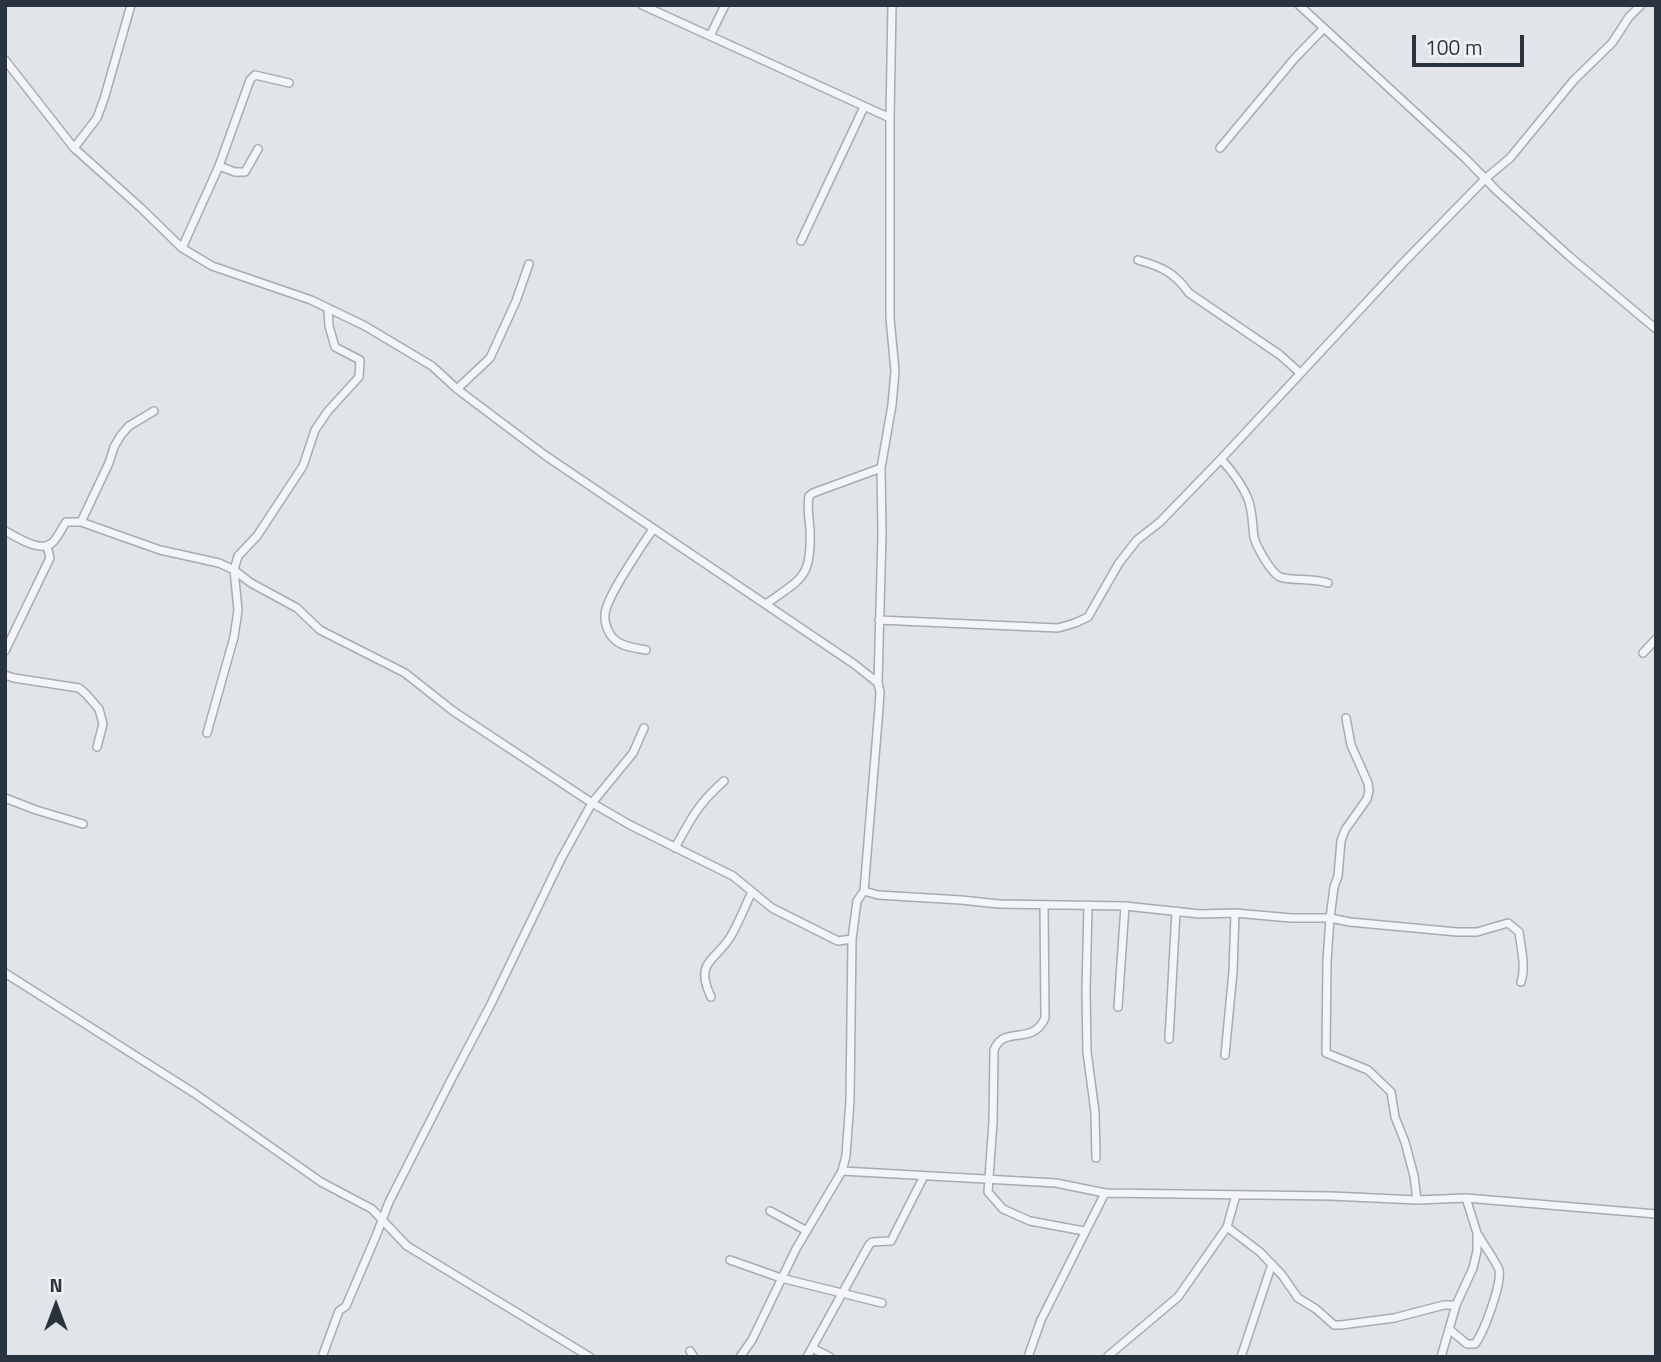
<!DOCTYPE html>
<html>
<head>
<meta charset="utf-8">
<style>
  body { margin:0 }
  #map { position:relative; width:1661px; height:1362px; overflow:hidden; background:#e1e4e8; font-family:"Titillium Web",sans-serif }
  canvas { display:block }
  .frame { position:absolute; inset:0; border:7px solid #2a343f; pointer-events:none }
  .north { position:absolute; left:21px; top:1271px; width:70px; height:70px; -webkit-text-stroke:5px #f0f3f6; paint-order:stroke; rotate:0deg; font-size:19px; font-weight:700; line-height:28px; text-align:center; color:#2a343f }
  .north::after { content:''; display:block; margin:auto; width:24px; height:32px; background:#2a343f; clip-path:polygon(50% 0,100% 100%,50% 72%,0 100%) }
  .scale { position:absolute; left:1412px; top:35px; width:112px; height:32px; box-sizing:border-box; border:4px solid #2a343f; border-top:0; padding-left:9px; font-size:21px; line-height:24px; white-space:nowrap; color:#2a343f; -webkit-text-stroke:5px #f0f3f6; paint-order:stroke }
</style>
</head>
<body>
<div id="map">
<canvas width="1661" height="1362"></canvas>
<div class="frame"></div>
<div class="north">N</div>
<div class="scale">100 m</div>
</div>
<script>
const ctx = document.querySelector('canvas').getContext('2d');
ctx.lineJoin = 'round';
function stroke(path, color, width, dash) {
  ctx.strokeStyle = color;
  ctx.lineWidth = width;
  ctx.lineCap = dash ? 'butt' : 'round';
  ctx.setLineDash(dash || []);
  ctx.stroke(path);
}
const street = new Path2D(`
  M642 5 890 118
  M1299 5 1466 159 1497 191 1569 256 1656 329
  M710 36 725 5
  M5 60 74 148 141 208 182 248 212 266 311 300 365 326 432 366 457 389 546 456 854 664 878 683
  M74 148 97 118 104 99 131 5
  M1220 148 1295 58 1324 28
  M219 166 235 172H245L258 149
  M801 241 864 107
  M182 248 219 166 250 80 255 75 289 83
  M1138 260C1162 267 1174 272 1189 293L1280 355 1300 373
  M457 389 490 358 516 301 529 264
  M1221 459C1232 471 1242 484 1248 499 1253 512 1252 524 1254 537 1256 546 1271 573 1280 577 1291 581 1313 578 1328 583
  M81 522 109 463 114 447 121 435 129 426 154 411
  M5 531C17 537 41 554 53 542 58 537 62 528 66 522H81L160 550 219 563 234 570 251 583 297 608 320 630 405 673 453 711 592 803 630 825 733 876 772 908 838 941 852 939
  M766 604C802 578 812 578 810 529 809 519 807 507 809 496L813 493 881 468
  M879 620 1058 628 1075 623 1088 617 1119 563 1137 540 1160 522 1221 459 1404 262 1486 178 1510 158 1574 80 1612 43 1629 17 1641 5
  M646 650C636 648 623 647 615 640 609 635 604 623 605 615 605 598 642 546 653 529
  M5 651 50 558 47 546
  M1643 653 1656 639
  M5 675 14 678 79 688 86 694 99 709 103 724 97 747
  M1346 718 1351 745 1368 783 1369 791 1367 799 1345 830 1341 841 1338 876 1334 887 1330 918 1327 961 1326 1053 1368 1070 1391 1092 1395 1117 1405 1142 1414 1176 1417 1200
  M207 733 234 637 238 610 234 570 238 556 257 536 303 466 315 430 328 411 359 377 360 360 335 347 329 326 328 309
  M5 798 36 810 83 824
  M675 848C691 818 699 803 724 781
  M864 891 878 895 961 900 999 904 1125 906 1200 914 1235 913 1291 918H1330L1350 922 1457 932H1477L1508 923 1519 932C1521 948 1526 967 1521 982
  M1044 905 1045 1018C1032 1047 1004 1024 994 1050L993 1122 988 1192 1003 1209 1030 1221 1084 1231
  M1088 905 1086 991 1087 1052 1095 1112 1096 1158
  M5 973 194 1093 321 1182 372 1209 407 1246 422 1255 590 1357
  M711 997C694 961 715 962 731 936 739 922 745 906 752 892
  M1118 1007 1125 906
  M1169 1039 1176 911
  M1225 1055 1233 972 1235 913
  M842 1171 1056 1183 1105 1193 1331 1196 1417 1200 1466 1198 1656 1214
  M770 1211 807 1231
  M1227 1227 1260 1252 1282 1275 1298 1298 1316 1309 1334 1325H1341L1394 1318 1444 1305H1456
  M730 1260 781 1278 882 1303
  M1449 1329 1467 1344H1475C1484 1332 1502 1284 1499 1270 1497 1263 1483 1244 1479 1236
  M812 1348 830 1357
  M690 1351 694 1357
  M1108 1356 1178 1297 1227 1227 1236 1195
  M322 1357 339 1311 346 1306 376 1236 389 1202 451 1080 490 1006 561 859 592 803 633 753 644 728
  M740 1357 752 1340 796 1249 842 1171 846 1156 850 1100 852 939 857 901 864 891 879 708 880 692 878 683 882 534 881 468 892 405 895 371 890 318V118L892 5
  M807 1357 869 1245 872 1242 891 1241 924 1176
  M1028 1357 1041 1320 1105 1193
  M1241 1357 1272 1264
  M1441 1357 1456 1305 1473 1268 1477 1251V1233L1466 1198`);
stroke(street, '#a6acb2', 10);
stroke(street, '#f3f5f7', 7);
</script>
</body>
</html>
